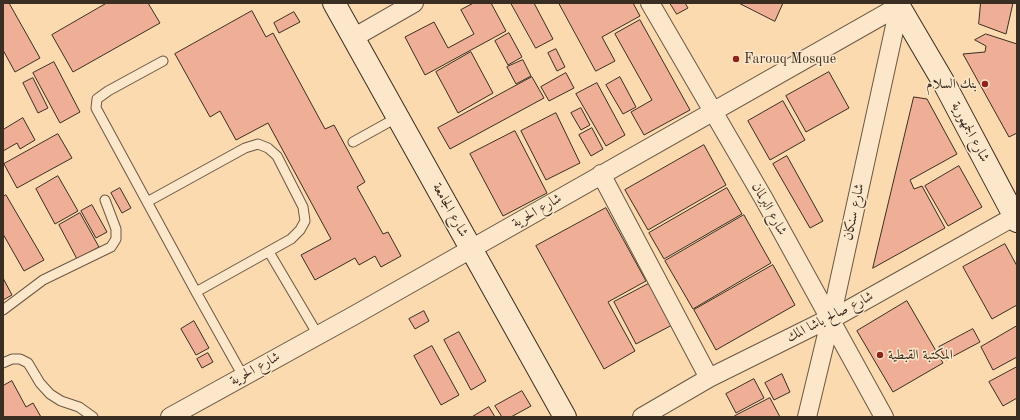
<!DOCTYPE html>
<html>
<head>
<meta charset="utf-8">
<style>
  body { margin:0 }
  #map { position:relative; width:1020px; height:420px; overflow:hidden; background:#fadaae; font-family:"Old Standard TT",serif }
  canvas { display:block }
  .frame { position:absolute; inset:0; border:4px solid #3a2d21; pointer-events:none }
</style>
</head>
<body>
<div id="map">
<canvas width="1020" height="420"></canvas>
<div class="frame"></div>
</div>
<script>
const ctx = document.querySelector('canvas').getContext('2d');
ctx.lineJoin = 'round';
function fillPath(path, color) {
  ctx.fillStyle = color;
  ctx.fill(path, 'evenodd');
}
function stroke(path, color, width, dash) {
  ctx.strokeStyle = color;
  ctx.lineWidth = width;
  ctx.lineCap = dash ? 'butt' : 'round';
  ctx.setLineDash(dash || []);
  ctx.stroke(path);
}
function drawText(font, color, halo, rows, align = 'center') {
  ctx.font = font + ' "Old Standard TT",Amiri,serif';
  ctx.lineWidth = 3;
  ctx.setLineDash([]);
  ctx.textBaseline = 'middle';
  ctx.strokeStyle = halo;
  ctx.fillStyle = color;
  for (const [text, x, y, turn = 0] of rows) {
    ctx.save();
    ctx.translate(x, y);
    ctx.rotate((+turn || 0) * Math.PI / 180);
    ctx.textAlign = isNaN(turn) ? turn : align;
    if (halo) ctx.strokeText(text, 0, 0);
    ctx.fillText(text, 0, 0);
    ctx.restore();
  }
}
const building = new Path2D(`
  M3 3H9L40 58 15 72 3 50Z
  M107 3H148L160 23 73 72 52 35Z
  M474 3H491L506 31 425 75 405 37 434 22 448 48 474 34 461 10Z
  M511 3H534L553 39 536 48Z
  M559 3H633L640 16 602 37 615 61 596 71Z
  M670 3H685L688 8 677 14Z
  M739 3H783L775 21Z
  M981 3H1013L1006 34 979 24Z
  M252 11 266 37 273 33 325 129 334 125 365 182 357 187 383 234 388 232 401 256 381 267 375 256 359 265 355 258 315 280 301 255 331 239 268 123 236 140 220 111 210 117 175 54Z
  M294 12 300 22 279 33 274 23Z
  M640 20 690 110 644 135 631 112 652 100 615 34Z
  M509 33 522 57 508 65 495 41Z
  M986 34 1017 44V133L1009 137 963 54 985 52 986 46 975 40Z
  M556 49 565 67 557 71 548 53Z
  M471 52 493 93 458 113 436 72Z
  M523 60 531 76 516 84 507 67Z
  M54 62 80 112 60 123 33 73Z
  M829 72 849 108 806 132 786 96Z
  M566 73 574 88 549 101 541 87Z
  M532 77 544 98 450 149 438 128Z
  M620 77 636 107 623 114 606 85Z
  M33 78 48 108 38 113 23 83Z
  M597 83 625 135 606 146 576 94Z
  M914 97 927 99 957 154 910 180 914 189 922 186 945 228 873 268Z
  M783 101 805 140 770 160 748 121Z
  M581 108 590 125 581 130 571 113Z
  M556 113 580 163 546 180 521 131Z
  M23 118 35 140 20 149 17 143 3 151V130Z
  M592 128 603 149 591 156 579 135Z
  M515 131 547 193 503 216 470 154Z
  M58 134 72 158 17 188 4 164Z
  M704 145 726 185 648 230 625 190Z
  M787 156 823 221 810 228 773 164Z
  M959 166 982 207 948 226 925 186Z
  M58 176 78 211 55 224 36 189Z
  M120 188 131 208 122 213 111 193Z
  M727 188 742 214 664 259 649 233Z
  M6 195 44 260 24 271 3 234V197Z
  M92 205 107 232 96 238 81 211Z
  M606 208 646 281 608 302 635 351 604 369 536 246Z
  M80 213 99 247 77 259 59 225Z
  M744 215 771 263 693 309 665 261Z
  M1005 244 1017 266V305L992 319 963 267Z
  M773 265 795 305 716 350 694 310Z
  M3 278 12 295 3 300Z
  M654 281 676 323 636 344 614 302Z
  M907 301 943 363 893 392 857 331Z
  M424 311 429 321 415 329 409 319Z
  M194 321 209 348 196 355 181 329Z
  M1017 326V357L993 370 981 347Z
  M973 329 980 342 946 360 939 347Z
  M459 332 486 381 471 390 444 340Z
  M432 346 459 395 441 405 414 356Z
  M208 353 213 362 202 368 197 359Z
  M1017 367V398L1003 406 989 382Z
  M782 374 790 392 774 400 765 383Z
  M754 379 764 398 736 413 726 394Z
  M12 381 26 407 33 403 41 417H3V386Z
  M522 391 531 406 511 417H502L495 406Z
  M770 398 780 417H736L735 416Z
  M489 407 495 417H472Z`);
fillPath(building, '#eeaf96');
stroke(building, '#3a2d21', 1);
const lane = new Path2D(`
  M163 61 108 91 97 99 96 108 196 292 243 376
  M353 142 398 117
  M147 202 245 148 258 144 268 148 277 156 303 207 305 221 300 230 291 239 196 292
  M269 252 318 335
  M3 310 43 280 111 247 116 239V229L105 200
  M3 363 12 359H20L28 363 40 383 50 394 61 401 79 407 93 417`);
const street = new Path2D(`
  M650 3 764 199 884 417
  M353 38 414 3
  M601 174 709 378
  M170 417 353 316 899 6
  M642 417 709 378 822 322 830 320 1017 215
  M807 417 834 305 900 3`);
const secondary = new Path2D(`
  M334 3 565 417
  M897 3 944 83 1017 221`);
stroke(lane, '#6a5844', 11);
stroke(street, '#6a5844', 20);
stroke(secondary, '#3a2d21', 24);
stroke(lane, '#fce7ca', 9);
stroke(street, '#fce7ca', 18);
stroke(secondary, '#fce7ca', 22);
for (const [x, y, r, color] of [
  [736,59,4,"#8f2418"],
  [985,84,4,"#8f2418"],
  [880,355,4,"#8f2418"]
]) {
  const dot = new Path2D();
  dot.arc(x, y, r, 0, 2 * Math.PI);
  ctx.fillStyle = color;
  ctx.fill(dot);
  stroke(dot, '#fce7ca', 1.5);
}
drawText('14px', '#3a2d21', '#fce7ca', [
  ["Farouq Mosque",744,59],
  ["بنك السلام",977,84,"right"],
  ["المكتبة القبطية",888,355]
], 'left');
drawText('14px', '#3a2d21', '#fce7ca', [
  ["شارع الجمهورية",970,132,62],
  ["شارع البرلمان",769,209,61],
  ["شارع الجامعة",450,210,61],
  ["شارع الحرية",537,211,-30],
  ["شارع سنكان",854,212,-78],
  ["شارع صالح باشا المك",830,317,-27],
  ["شارع الحرية",255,369,-29]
]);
</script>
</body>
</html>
